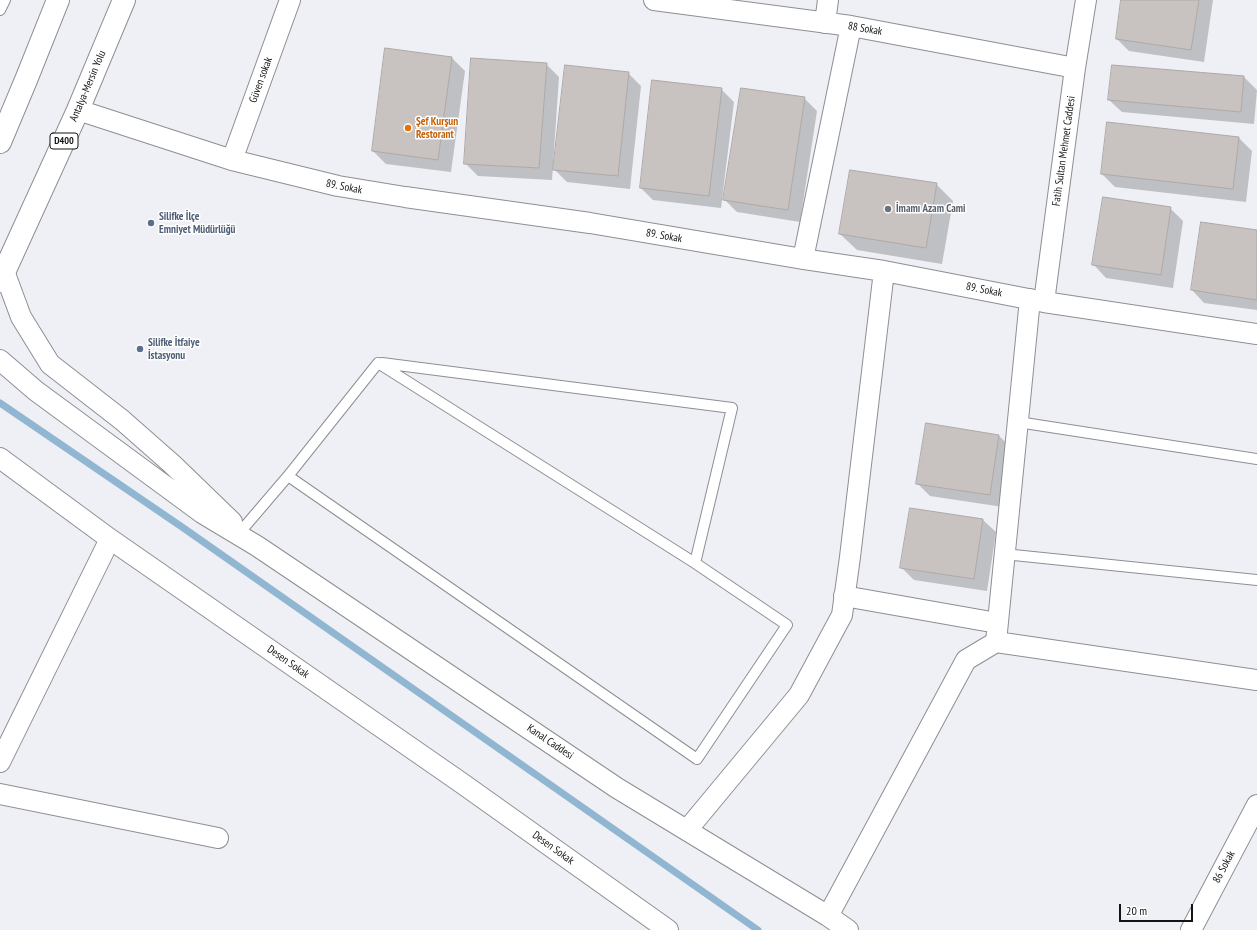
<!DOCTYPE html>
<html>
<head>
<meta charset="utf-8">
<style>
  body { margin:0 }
  #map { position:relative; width:1257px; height:930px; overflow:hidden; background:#eef0f5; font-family:"PT Sans Narrow",sans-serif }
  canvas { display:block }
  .scale { position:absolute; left:1119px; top:904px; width:74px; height:18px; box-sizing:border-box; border:2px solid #131415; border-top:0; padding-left:5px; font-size:12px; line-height:14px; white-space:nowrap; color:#131415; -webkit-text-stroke:3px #fff; paint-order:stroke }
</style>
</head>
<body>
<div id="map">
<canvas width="1257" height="930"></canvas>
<div class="scale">20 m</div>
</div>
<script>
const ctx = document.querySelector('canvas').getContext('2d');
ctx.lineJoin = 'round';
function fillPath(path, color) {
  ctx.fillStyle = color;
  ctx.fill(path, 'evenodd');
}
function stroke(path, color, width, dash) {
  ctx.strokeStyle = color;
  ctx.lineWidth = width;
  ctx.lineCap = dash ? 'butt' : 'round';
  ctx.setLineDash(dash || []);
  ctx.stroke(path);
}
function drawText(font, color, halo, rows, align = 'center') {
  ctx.font = font + ' "PT Sans Narrow",sans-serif';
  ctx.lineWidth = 3;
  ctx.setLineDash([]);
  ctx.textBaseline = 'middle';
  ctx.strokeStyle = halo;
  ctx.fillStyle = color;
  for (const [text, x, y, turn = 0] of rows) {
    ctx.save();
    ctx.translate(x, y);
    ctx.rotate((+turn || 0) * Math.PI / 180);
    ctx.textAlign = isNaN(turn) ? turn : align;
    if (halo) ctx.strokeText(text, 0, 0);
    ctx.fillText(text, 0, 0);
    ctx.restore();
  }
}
fillPath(new Path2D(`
  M1122 0H1213L1204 62 1129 51 1117 39Z
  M452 58 465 71 451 172 386 164 373 151Z
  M546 64 559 77 552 180 478 176 465 163Z
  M1113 66 1244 77 1257 90 1254 124 1122 112 1109 100Z
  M628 73 641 86 630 189 567 182 554 169Z
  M721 89 734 102 721 208 653 200 641 188Z
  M804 98 817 111 800 222 737 212 725 200Z
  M1108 123 1239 138 1252 151 1246 202 1115 187 1102 174Z
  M936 184 953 201 942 264 857 250 840 234Z
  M1170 208 1183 221 1173 288 1106 278 1094 265Z
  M1257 231V310L1204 303 1192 290Z
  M927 424 999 436 1012 448 1003 507 930 496 917 483Z
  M911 509 983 520 996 532 987 591 914 580 901 567Z`), '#0003');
stroke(new Path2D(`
  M0 403 182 527 758 930`), '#91b6d2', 7);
const building = new Path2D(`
  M1121 0H1199L1191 50 1116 39Z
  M385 48 452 57 438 160 372 151Z
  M471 58 547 63 539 168 464 164Z
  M565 65 629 72 618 176 553 170Z
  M1112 65 1244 76 1241 112 1108 100Z
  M652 80 722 88 709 196 640 188Z
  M741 88 805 97 788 210 723 200Z
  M1107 122 1239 137 1233 189 1101 174Z
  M850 170 937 183 926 248 839 234Z
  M1103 197 1171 207 1161 275 1092 265Z
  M1201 222 1257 230V300L1191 290Z
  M926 423 999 435 990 495 916 484Z
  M910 508 983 519 974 579 900 568Z`);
fillPath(building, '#c8c2c1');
stroke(building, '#aea8a7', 1);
const service = new Path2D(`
  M0 10 5 0
  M382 363 732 408 695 563
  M1018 422 1257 459
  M241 531 288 476 378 363 695 563 787 625 697 759 288 476
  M1004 554 1257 580`);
const minor = new Path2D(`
  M654 0 851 26 1075 68
  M825 23 828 0
  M78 110 232 160 338 186 405 197 590 223 803 259 884 271 1044 302 1257 334
  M232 160 290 0
  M803 259 851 26
  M4 271 21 317 50 364 122 420 172 464 232 522
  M1044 302 1075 68 1086 0
  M0 360 36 391 202 513 257 546 617 788 828 916 848 930
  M0 458 110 539
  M844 596 997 623
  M996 642 1030 299
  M0 762 110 539 463 784 668 930
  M0 794 218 838
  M687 830 799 695 842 615 850 557 884 271
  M828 916 966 660 996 642 1257 680
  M1191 930 1257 805`);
const trunk = new Path2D(`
  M0 142 26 80 58 0
  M0 281 78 110 124 0`);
stroke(service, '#8c8f93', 12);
stroke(minor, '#8c8f93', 22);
stroke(trunk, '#8c8f93', 24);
stroke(service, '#fff', 10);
stroke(minor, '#fff', 20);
stroke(trunk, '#fff', 22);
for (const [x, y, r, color] of [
  [408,128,4,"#e8710a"],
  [888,209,4,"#6b7280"],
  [151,223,4,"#5c6f8a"],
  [140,349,4,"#5c6f8a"]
]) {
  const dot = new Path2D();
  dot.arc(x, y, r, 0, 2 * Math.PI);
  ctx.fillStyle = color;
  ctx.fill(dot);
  stroke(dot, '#fff', 1.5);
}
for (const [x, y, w] of [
  [64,141,28]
]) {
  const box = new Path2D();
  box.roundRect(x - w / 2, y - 8, w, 16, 3);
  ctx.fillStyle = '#fff';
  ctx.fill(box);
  stroke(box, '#131415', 1);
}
drawText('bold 10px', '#131415', null, [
  ["D400",64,141]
]);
drawText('11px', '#131415', '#fff', [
  ["88 Sokak",865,29,10],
  ["Güven sokak",261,80,-70],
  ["Antalya-Mersin Yolu",88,86,-67],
  ["Fatih Sultan Mehmet Caddesi",1064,151,-82],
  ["89. Sokak",344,187,11],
  ["89. Sokak",664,236,10],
  ["89. Sokak",984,290,11],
  ["Desen Sokak",288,662,35],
  ["Kanal Caddesi",550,742,34],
  ["Desen Sokak",553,848,36],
  ["86 Sokak",1224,867,-62]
]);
drawText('bold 11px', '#c56008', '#fff', [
  ["Şef Kurşun",416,122],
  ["Restorant",416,135]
], 'left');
drawText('bold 11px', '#5b616d', '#fff', [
  ["İmamı Azam Cami",896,209]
], 'left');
drawText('bold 11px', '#4e5e75', '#fff', [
  ["Silifke İlçe",159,217],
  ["Emniyet Müdürlüğü",159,230],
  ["Silifke İtfaiye",148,343],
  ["İstasyonu",148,356]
], 'left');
</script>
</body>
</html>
